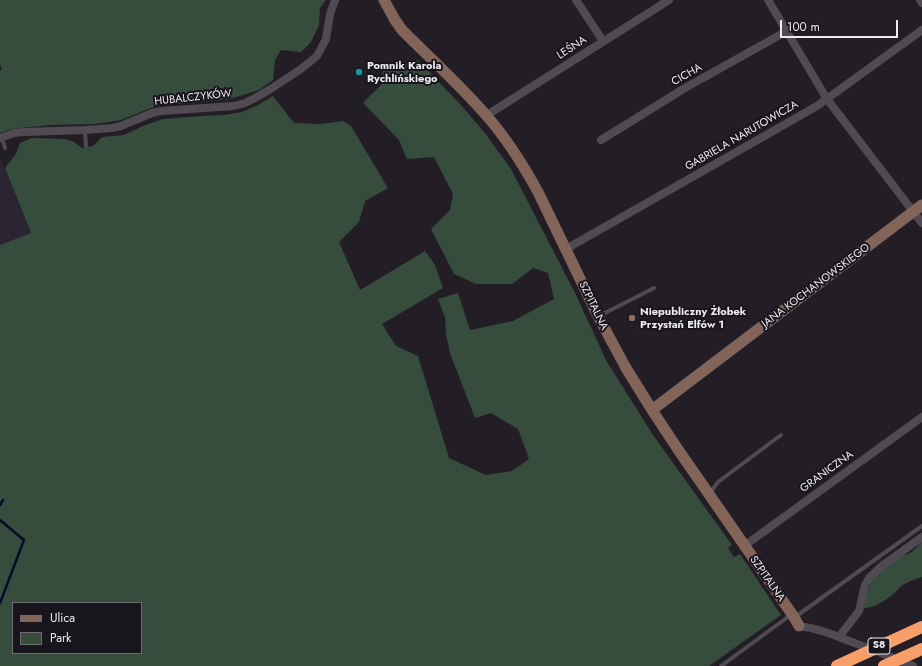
<!DOCTYPE html>
<html>
<head>
<meta charset="utf-8">
<style>
  body { margin:0 }
  #map { position:relative; width:922px; height:666px; overflow:hidden; background:#231e26; font-family:Jost,sans-serif }
  canvas { display:block }
  .legend { position:absolute; left:12px; top:602px; width:130px; height:52px; box-sizing:border-box; background:#19151c; border:1px solid #6e6b71; margin:0; padding:5px 7px; list-style:none; font-size:12px; color:#eeebf0 }
  .legend li { display:flex; align-items:center; gap:8px; height:20px }
  .legend b { width:20px; border:1px solid #6e6b71 }
  .scale { position:absolute; left:780px; top:20px; width:118px; height:18px; box-sizing:border-box; border:2px solid #eeebf0; border-top:0; padding-left:5px; font-size:12px; line-height:14px; white-space:nowrap; color:#eeebf0; -webkit-text-stroke:3px #19151c; paint-order:stroke }
</style>
</head>
<body>
<div id="map">
<canvas width="922" height="666"></canvas>
<ul class="legend">
<li><b style="height:5px;background:#826459"></b>Ulica</li>
<li><b style="height:11px;background:#364c3c"></b>Park</li>
</ul>
<div class="scale">100 m</div>
</div>
<script>
const ctx = document.querySelector('canvas').getContext('2d');
ctx.lineJoin = 'round';
function fillPath(path, color) {
  ctx.fillStyle = color;
  ctx.fill(path, 'evenodd');
}
function stroke(path, color, width, dash) {
  ctx.strokeStyle = color;
  ctx.lineWidth = width;
  ctx.lineCap = dash ? 'butt' : 'round';
  ctx.setLineDash(dash || []);
  ctx.stroke(path);
}
function drawText(font, color, halo, rows, align = 'center') {
  ctx.font = font + ' Jost,sans-serif';
  ctx.lineWidth = 4;
  ctx.setLineDash([]);
  ctx.textBaseline = 'middle';
  ctx.strokeStyle = halo;
  ctx.fillStyle = color;
  for (const [text, x, y, turn = 0] of rows) {
    ctx.save();
    ctx.translate(x, y);
    ctx.rotate((+turn || 0) * Math.PI / 180);
    ctx.textAlign = isNaN(turn) ? turn : align;
    if (halo) ctx.strokeText(text, 0, 0);
    ctx.fillText(text, 0, 0);
    ctx.restore();
  }
}
fillPath(new Path2D(`
  M0 157 31 233 0 245Z`), '#2b2433');
fillPath(new Path2D(`
  M0 0H326L320 8 319 25 311 42 301 52 281 50 275 60 273 80 259 90 230 99 156 106 121 120 96 124 50 125 11 129 0 133V71L2 70 0 64Z
  M418 60 459 103 485 133 511 169 575 293 607 362 653 435 732 545 728 548 734 557 740 554 781 615 709 666H0V245L31 233 5 168 16 154 20 143 32 138 65 139 74 142 82 148 93 146 102 137 124 135 143 126 163 119 202 116 224 115 242 112 258 105 273 96 294 123 321 124 343 121 351 126 388 188 365 201 359 222 339 242 360 290 425 251 435 265 443 288 382 324 396 346 418 356 449 458 486 475 512 471 529 459 518 429 491 413 475 418 450 353 446 334 445 317 438 299 458 293 470 330 513 321 554 299 548 273 533 268 512 284H476L454 274 431 229 450 210 453 194 434 157 407 159 399 140 363 103 381 85 383 70ZM13 603H141V653H13Z
  M922 542V577C915 579 907 582 901 586 898 589 895 593 892 595 885 601 872 609 862 608L871 582 878 573 903 555C913 554 915 548 922 542Z`), '#364c3c');
stroke(new Path2D(`
  M0 505 3 500
  M0 520 24 540 0 603`), '#030c28', 2.5);
stroke(new Path2D(`
  M85 130 86 146
  M2 138 5 148
  M599 316 654 288
  M708 492 713 489 718 482 781 435
  M795 617 922 526
  M721 666 792 614`), '#504b53', 4);
stroke(new Path2D(`
  M576 0 603 41
  M768 0 827 99 922 223
  M920 0 922 3
  M487 115 669 0
  M0 138 14 133 24 132 85 130 112 128 121 126 152 113 161 111 234 106 245 103 255 98 269 90 301 69 317 56 326 39 330 14 335 0
  M601 140 685 88 787 31
  M566 249 817 106 922 30
  M744 546 922 417
  M799 626C816 628 833 634 849 641 871 649 892 657 913 666
  M839 637 859 611 865 585 869 578 883 565 922 537`), '#504b53', 8);
stroke(new Path2D(`
  M384 0 395 20 402 30C430 58 460 85 486 115 507 139 524 166 539 194L598 316 626 368 652 410 677 448 794 617 799 626
  M652 410 922 205`), '#826459', 11);
stroke(new Path2D(`
  M837 666 922 627
  M884 666 922 649`), '#f89e68', 12);
for (const [x, y, r, color] of [
  [359,72,4,"#0f9aa8"],
  [632,318,4,"#8d6e63"]
]) {
  const dot = new Path2D();
  dot.arc(x, y, r, 0, 2 * Math.PI);
  ctx.fillStyle = color;
  ctx.fill(dot);
  stroke(dot, '#19151c', 1.5);
}
for (const [x, y, w] of [
  [879,646,22]
]) {
  const box = new Path2D();
  box.roundRect(x - w / 2, y - 8, w, 16, 3);
  ctx.fillStyle = '#19151c';
  ctx.fill(box);
  stroke(box, '#eeebf0', 1);
}
drawText('bold 10px', '#eeebf0', null, [
  ["S8",879,646]
]);
drawText('11px', '#eeebf0', '#19151c', [
  ["LEŚNA",572,48,-33],
  ["CICHA",687,75,-30],
  ["HUBALCZYKÓW",193,98,-6],
  ["GABRIELA NARUTOWICZA",742,136,-30],
  ["JANA KOCHANOWSKIEGO",816,286,-37],
  ["SZPITALNA",593,306,64],
  ["GRANICZNA",827,472,-36],
  ["SZPITALNA",767,579,55]
]);
drawText('bold 11px', '#eeebf0', '#19151c', [
  ["Pomnik Karola",367,66],
  ["Rychlińskiego",367,79],
  ["Niepubliczny Żłobek",640,312],
  ["Przystań Elfów 1",640,325]
], 'left');
</script>
</body>
</html>
